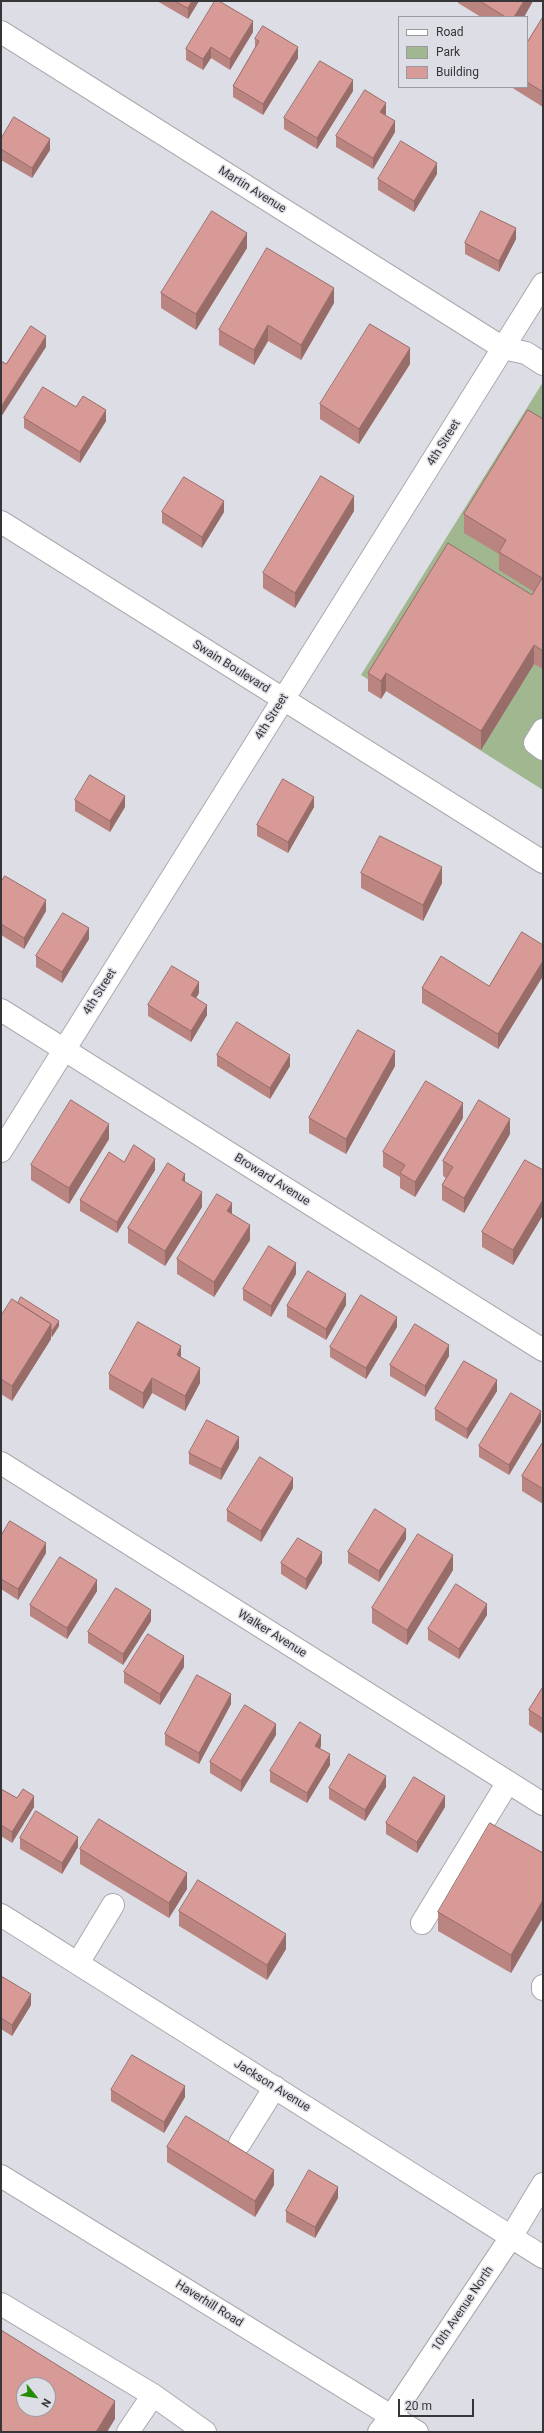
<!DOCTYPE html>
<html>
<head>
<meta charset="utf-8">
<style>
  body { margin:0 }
  #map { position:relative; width:544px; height:2433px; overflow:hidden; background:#dddde5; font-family:Roboto,sans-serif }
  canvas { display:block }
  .frame { position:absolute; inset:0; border:2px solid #363638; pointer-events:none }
  .legend { position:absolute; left:398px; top:16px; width:130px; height:72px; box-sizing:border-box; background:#dddde5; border:1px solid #9a9aa0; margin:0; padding:5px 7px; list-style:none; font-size:12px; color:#363638 }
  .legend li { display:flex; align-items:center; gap:8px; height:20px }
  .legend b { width:20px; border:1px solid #9a9aa0 }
  .north { position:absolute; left:16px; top:2377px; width:40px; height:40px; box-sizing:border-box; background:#dddde5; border:1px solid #9a9aa0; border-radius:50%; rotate:120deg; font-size:11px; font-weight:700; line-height:16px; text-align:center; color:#363638 }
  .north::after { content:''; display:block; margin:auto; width:14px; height:18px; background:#238b04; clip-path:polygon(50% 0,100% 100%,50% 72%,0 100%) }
  .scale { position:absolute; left:398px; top:2399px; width:76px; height:18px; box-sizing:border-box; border:2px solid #363638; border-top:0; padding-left:5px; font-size:12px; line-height:14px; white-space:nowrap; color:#363638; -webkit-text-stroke:3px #dddde5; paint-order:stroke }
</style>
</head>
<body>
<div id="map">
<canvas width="544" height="2433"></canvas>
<div class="frame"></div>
<ul class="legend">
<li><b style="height:5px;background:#fff"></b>Road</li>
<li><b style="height:11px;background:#a0b790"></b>Park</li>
<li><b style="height:11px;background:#d89a96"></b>Building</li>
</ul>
<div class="north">N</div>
<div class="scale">20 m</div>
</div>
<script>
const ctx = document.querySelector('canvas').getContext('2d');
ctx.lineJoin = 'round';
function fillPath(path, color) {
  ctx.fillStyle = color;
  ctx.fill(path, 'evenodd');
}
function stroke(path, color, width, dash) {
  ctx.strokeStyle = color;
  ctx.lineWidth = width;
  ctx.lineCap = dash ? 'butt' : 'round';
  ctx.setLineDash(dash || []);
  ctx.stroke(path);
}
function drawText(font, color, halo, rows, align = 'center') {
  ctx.font = font + ' Roboto,sans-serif';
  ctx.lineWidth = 3;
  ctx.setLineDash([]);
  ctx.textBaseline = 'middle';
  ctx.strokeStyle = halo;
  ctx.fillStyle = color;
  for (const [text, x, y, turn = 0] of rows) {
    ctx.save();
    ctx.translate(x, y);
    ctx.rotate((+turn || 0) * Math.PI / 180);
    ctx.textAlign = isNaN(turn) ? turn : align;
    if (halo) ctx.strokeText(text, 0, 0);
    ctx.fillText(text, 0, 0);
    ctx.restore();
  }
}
fillPath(new Path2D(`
  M543 382V790L361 675Z`), '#a0b790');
const minor = new Path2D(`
  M1 32 503 348 526 353 543 364
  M1 522 543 862
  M543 730 535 743 543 749
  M1 1010 543 1350
  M1 1151 543 284
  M1 1463 543 1804
  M1 1915 543 2257
  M422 1923 508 1782
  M78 1963 113 1905
  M543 1986V1989
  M240 2143 275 2087
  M1 2176 417 2432
  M1 2304 153 2395 128 2432
  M153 2395 205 2432
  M379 2432 391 2417 511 2237 543 2184`);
stroke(minor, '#a8a8ae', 24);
stroke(minor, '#fff', 22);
fillPath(new Path2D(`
  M157 1H199L188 19Z
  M458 1H533L524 17H481L458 3Z
  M543 17V107L511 87H527V43Z
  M253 32 230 70 211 58 203 70 186 60V49Z
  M255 39 298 58 263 115 233 97V86L255 48Z
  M353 91 317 149 284 129V118Z
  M386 114 385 115 395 132 373 169 336 147V136Z
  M1 139 50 150 32 178 1 160Z
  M437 174 414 212 378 190V179Z
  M516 239 499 272 465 254V243Z
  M247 248 196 330 161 308V293Z
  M334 303 301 360 268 341 254 365 219 345V330Z
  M410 364 359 444 320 419V404Z
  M76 407 106 421 80 463 24 428V418Z
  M543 419V669L534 664 481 750 386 691 381 699 368 691V673L532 595 534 592 499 570V554L464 533V514Z
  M354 511 295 608 263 588V573Z
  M162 512H224L202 548 162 523Z
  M75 800 125 807 110 832 75 811Z
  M314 807 288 853 257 836V825Z
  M361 873 442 883 423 921 361 888Z
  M1 882 46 911 24 949 1 935Z
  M89 939 62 983 36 967V956Z
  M543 945V976L498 1049 422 1003V988L489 986Z
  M199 993 196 998 207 1015 191 1042 148 1016V1005Z
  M217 1055 290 1066 270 1099 217 1066Z
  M395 1066 346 1154 309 1133V1118Z
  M463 1118 415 1197 400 1188V1177L383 1167V1152Z
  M510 1134 464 1213 442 1200V1185L446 1178 443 1176V1161Z
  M109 1139 69 1204 31 1180V1165Z
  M124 1162 155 1170 117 1233 80 1211V1200Z
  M543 1170V1215L513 1265 482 1247V1232Z
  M185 1182 202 1207 165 1266 128 1243V1228Z
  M250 1240 214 1297 177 1274V1259Z
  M296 1274 271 1317 243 1300V1289Z
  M346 1305 326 1340 287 1317V1306Z
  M1 1316 59 1326 52 1337 51 1336V1339L12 1401 1 1394Z
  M397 1327 366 1379 330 1357V1347Z
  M449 1356 425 1397 390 1376V1365Z
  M181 1357 200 1383 185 1411 152 1393 143 1409 109 1389V1374Z
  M497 1391 467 1439 435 1420V1409Z
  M541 1422 509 1475 479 1457V1446Z
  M543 1442V1504L522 1491V1476Z
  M239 1448 221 1480 189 1464V1453Z
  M293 1488 261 1542 227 1521V1510Z
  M1 1536 46 1553 18 1600 1 1589Z
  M406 1539 379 1582 348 1563V1552Z
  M281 1563H322L306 1590 281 1574Z
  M453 1570 407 1645 372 1623V1608Z
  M97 1591 67 1639 30 1616V1605Z
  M487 1615 459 1659 428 1640V1629Z
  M151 1621 123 1665 88 1643V1632Z
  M184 1667 160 1705 124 1683V1672Z
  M543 1687V1734L529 1725V1710Z
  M231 1704 199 1764 165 1745V1734Z
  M276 1735 241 1792 210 1773V1762Z
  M321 1746 320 1749 330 1765 307 1803 270 1782V1771Z
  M386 1787 365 1821 329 1799V1788Z
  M1 1789 17 1798 34 1807 12 1843 1 1836Z
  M445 1807 417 1853 386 1834V1823Z
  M20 1838 78 1847 62 1874 20 1849Z
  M80 1849 187 1889 169 1918 80 1864Z
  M543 1853V1918L511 1973 438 1931V1912Z
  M179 1911 286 1949 267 1980 179 1926Z
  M1 1976 31 2005 12 2036 1 2029Z
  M111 2090 185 2097 164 2133 111 2101Z
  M167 2147 274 2185 255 2217 167 2162Z
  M338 2198 315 2238 286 2222V2211Z`), '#ba8481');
fillPath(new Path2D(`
  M192 1H199L188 19V8Z
  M524 1H533L524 17H514Z
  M253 21V32L230 70V59Z
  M211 47V58L203 70V59Z
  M298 47V58L263 115V104Z
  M353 80V91L317 149V138Z
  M386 103V114L380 123V112Z
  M395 121V132L373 169V158Z
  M50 139V150L32 178V168Z
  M437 163V174L414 212V201Z
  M516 228V239L499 272V261Z
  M247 233V248L196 330V314Z
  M334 288V303L301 360V345Z
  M268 325V341L254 365V350Z
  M46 336V347L1 417V407Z
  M410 348V364L359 444V429Z
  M106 410V421L80 463V452Z
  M354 496V511L295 608V593Z
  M224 501V512L202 548V537Z
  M534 645V664L481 750V731Z
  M386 673V691L381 699V681Z
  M125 796V807L110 832V821Z
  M314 797V807L288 853V842Z
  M442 867V883L423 921V905Z
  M46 900V911L24 949V938Z
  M89 928V939L62 983V972Z
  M543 961V976L498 1049V1034Z
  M199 982V993L191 1006V995Z
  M207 1005V1015L191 1042V1031Z
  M395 1051V1066L346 1154V1139Z
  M290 1055V1066L270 1099V1088Z
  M463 1103V1118L415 1197V1182Z
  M510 1119V1134L464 1213V1198Z
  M109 1124V1139L69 1204V1188Z
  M155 1159V1170L117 1233V1222Z
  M185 1174V1189L182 1180Z
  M202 1192V1207L165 1266V1251Z
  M543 1200V1215L513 1265V1250Z
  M232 1203V1218L227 1211Z
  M250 1225V1240L214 1297V1282Z
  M296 1263V1274L271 1317V1306Z
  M2 1293V1309L1 1311V1296Z
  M346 1294V1305L326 1340V1329Z
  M397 1317V1327L366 1379V1368Z
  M59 1321V1326L52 1337V1331Z
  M51 1324V1339L12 1401V1386Z
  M449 1345V1356L425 1397V1386Z
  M181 1346V1362L177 1355Z
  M200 1368V1383L185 1411V1396Z
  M152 1378V1393L143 1409V1393Z
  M497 1380V1391L467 1439V1429Z
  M541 1411V1422L509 1475V1465Z
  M239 1437V1448L221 1480V1469Z
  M293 1478V1488L261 1542V1531Z
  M406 1529V1539L379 1582V1571Z
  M46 1543V1553L18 1600V1589Z
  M322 1552V1563L306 1590V1579Z
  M453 1555V1570L407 1645V1630Z
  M97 1580V1591L67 1639V1628Z
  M487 1604V1615L459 1659V1649Z
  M151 1610V1621L123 1665V1654Z
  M184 1656V1667L160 1705V1694Z
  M231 1694V1704L199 1764V1753Z
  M276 1724V1735L241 1792V1781Z
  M321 1735V1746L315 1757V1746Z
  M330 1754V1765L307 1803V1793Z
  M386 1776V1787L365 1821V1810Z
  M34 1796V1807L12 1843V1832Z
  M445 1796V1807L417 1853V1842Z
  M78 1837V1847L62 1874V1863Z
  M187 1873V1889L169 1918V1903Z
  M543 1900V1918L511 1973V1955Z
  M286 1934V1949L267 1980V1965Z
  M31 1994V2005L12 2036V2025Z
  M185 2086V2097L164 2133V2122Z
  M274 2170V2185L255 2217V2201Z
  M338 2187V2198L315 2238V2227Z
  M115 2401V2419L107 2432H96Z`), '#976c69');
const building = new Path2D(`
  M175 1H192L188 8Z
  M215 1H219L253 21 230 59 211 47 203 59 186 49Z
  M480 1H524L514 17H506Z
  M543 17V92L527 82V43Z
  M263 26 298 47 263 104 233 86 259 41 255 39Z
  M320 61 353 80 317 138 284 118Z
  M365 90 386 103 380 112 395 121 373 158 336 136Z
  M14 117 50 139 32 168 1 149V139Z
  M401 141 437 163 414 201 378 179Z
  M212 211 247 233 196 314 161 293Z
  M481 211 516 228 499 261 465 243Z
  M267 248 334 288 301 345 268 325 254 350 219 330Z
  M370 324 410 348 359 429 320 404Z
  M31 326 46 336 1 407V361L6 364Z
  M43 387 76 407 83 396 106 410 80 452 24 418Z
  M528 410 543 419V651L534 645 481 731 386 673 381 681 368 673 448 543 532 595 542 578 499 552 506 540 464 514Z
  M321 476 354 496 295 593 263 573Z
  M184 477 224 501 202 537 162 512Z
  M90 775 125 796 110 821 75 800Z
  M283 779 314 797 288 842 257 825Z
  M380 836 442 867 423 905 361 873Z
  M5 876 46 900 24 938 1 924V882Z
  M63 913 89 928 62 972 36 956Z
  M522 932 543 945V961L498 1034 422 988 441 956 489 986Z
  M172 966 199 982 191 995 207 1005 191 1031 148 1005Z
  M237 1022 290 1055 270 1088 217 1055Z
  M358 1030 395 1051 346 1139 309 1118Z
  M426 1081 463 1103 415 1182 400 1173 405 1165 383 1152Z
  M71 1100 109 1124 69 1188 31 1165Z
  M479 1100 510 1119 464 1198 442 1185 453 1167 443 1161Z
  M134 1145 155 1159 117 1222 80 1200 109 1152 124 1162Z
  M525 1160 543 1170V1200L513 1250 482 1232Z
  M168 1163 185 1174 182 1180 202 1192 165 1251 128 1228Z
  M217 1194 232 1203 227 1211 250 1225 214 1282 177 1259Z
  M269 1246 296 1263 271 1306 243 1289Z
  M308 1271 346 1294 326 1329 287 1306Z
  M361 1295 397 1317 366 1368 330 1347Z
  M21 1297 59 1321 52 1331 51 1330V1324L18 1303Z
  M12 1299 51 1324 12 1386 1 1379V1316Z
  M138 1322 181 1346 177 1355 200 1368 185 1396 152 1378 143 1393 109 1374Z
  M415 1324 449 1345 425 1386 390 1365Z
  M464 1361 497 1380 467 1429 435 1409Z
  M511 1393 541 1411 509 1465 479 1446Z
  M207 1420 239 1437 221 1469 189 1453Z
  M543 1442V1489L522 1476Z
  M260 1457 293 1478 261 1531 227 1510Z
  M375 1509 406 1529 379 1571 348 1552Z
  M10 1521 46 1543 18 1589 1 1579V1536Z
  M418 1534 453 1555 407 1630 372 1608Z
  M298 1538 322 1552 306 1579 281 1563Z
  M60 1557 97 1580 67 1628 30 1605Z
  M456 1584 487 1604 459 1649 428 1629Z
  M116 1588 151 1610 123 1654 88 1632Z
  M148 1634 184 1656 160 1694 124 1672Z
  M197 1675 231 1694 199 1753 165 1734Z
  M543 1687V1719L529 1710Z
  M245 1705 276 1724 241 1781 210 1762Z
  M300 1722 321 1735 315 1746 330 1754 307 1793 270 1771Z
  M349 1754 386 1776 365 1810 329 1788Z
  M414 1777 445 1796 417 1842 386 1823Z
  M1 1789 17 1798 23 1789 34 1796 12 1832 1 1825Z
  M36 1811 78 1837 62 1863 20 1838Z
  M99 1819 187 1873 169 1903 80 1849Z
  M490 1823 543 1853V1900L511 1955 438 1912Z
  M198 1880 286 1934 267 1965 179 1911Z
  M1 1976 31 1994 12 2025 1 2018Z
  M132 2055 185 2086 164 2122 111 2090Z
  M186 2116 274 2170 255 2201 167 2147Z
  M309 2170 338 2187 315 2227 286 2211Z
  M1 2330 115 2401 96 2432H1ZM24 2385H48V2409H24Z`);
fillPath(building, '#d89a96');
stroke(building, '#976c69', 1);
drawText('12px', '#363638', '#dddde5', [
  ["Martin Avenue",252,190,32],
  ["4th Street",444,443,-58],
  ["Swain Boulevard",231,667,32],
  ["4th Street",272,717,-58],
  ["4th Street",100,992,-58],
  ["Broward Avenue",272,1180,32],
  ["Walker Avenue",272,1634,32],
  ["Jackson Avenue",272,2086,32],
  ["Haverhill Road",209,2304,32],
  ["10th Avenue North",463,2309,-56]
]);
</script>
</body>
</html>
